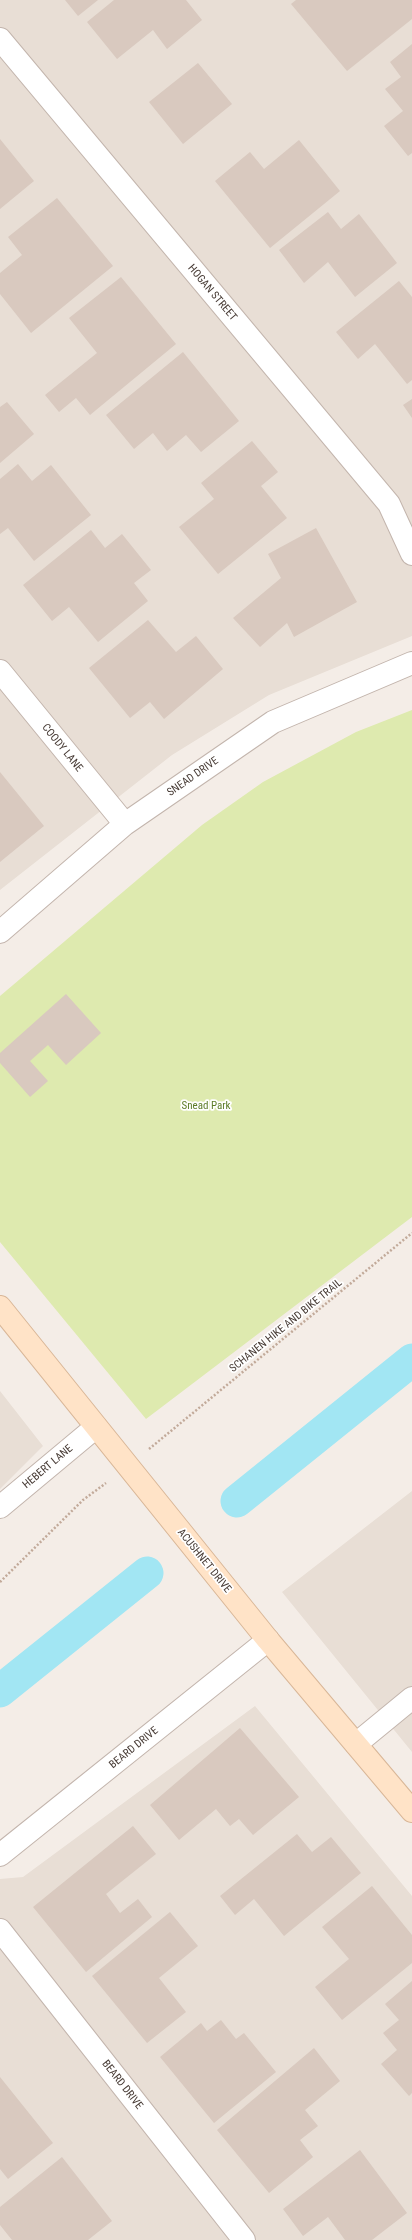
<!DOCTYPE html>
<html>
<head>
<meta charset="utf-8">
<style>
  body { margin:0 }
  canvas { display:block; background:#f4ede7 }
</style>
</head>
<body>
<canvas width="412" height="2240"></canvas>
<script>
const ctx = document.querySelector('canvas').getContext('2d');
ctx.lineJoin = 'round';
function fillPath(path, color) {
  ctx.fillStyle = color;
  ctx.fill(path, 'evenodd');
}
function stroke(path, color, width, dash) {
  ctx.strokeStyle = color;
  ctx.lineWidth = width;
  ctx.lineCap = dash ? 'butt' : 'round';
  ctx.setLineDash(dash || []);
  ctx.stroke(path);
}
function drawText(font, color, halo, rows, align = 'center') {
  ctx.font = font + ' "Roboto Condensed",sans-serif';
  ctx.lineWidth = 3.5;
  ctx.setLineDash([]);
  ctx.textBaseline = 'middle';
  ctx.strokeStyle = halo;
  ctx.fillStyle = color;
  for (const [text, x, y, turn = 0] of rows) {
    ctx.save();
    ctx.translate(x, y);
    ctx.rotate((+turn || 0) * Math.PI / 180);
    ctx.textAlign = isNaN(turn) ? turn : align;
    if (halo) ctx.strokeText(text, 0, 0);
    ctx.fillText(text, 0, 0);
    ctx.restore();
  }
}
fillPath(new Path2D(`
  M0 0H412V636L269 695 172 755 0 890Z
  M0 1391 43 1446 0 1489Z
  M412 1491V1752L282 1592Z
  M255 1706 412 1896V2240H0V1879L23 1877Z`), '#e8ded5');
fillPath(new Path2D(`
  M412 710V1217L146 1419 0 1242V996L202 825 263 782 356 732Z`), '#deeaaf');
stroke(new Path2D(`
  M237 1501 412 1360
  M0 1691 147 1573`), '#a2e6f3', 33);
fillPath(new Path2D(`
  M65 0H98L78 16Z
  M114 0H186L202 20 167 49 153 30 117 59 87 22Z
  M296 0H412V19L347 71 291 4Z
  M412 44V153L408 156 384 126 403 111 385 89 401 77 390 62Z
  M198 63 232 104 183 144 149 102Z
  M0 139 34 181 0 209Z
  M299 140 340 191 270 248 215 181 250 152 264 169Z
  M57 198 113 266 31 333 0 294V273L22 255 8 237Z
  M328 212 341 229 359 214 397 263 355 297 328 262 304 283 279 250Z
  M121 277 176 344 90 415 76 398 59 412 45 395 97 353 69 318Z
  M399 281 412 297V380L407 384 375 344 358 359 336 332Z
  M183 352 239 421 201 452 186 435 167 451 153 433 134 449 106 415Z
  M412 399V418L403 405Z
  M7 402 34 434 0 463V407Z
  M252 441 278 472 261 486 287 518 218 574 179 527 214 499 201 483Z
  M18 464 32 481 51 465 91 515 34 561 8 528 0 534V479Z
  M316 528 357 602 294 637 287 623 260 647 233 618 281 578 268 554Z
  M91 530 105 548 122 534 151 570 134 583 148 601 98 642 69 607 52 621 23 585Z
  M148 620 176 652 196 636 223 669 164 719 150 702 130 718 89 668Z
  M0 772 44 826 0 862Z
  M66 994 101 1033 66 1065 48 1045 30 1061 48 1081 30 1097 0 1063V1053Z
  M240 1728 299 1797 253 1835 239 1819 230 1826 216 1809 179 1840 150 1805Z
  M133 1826 156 1854 106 1894 120 1913 138 1899 152 1917 86 1972 33 1907Z
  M297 1834 312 1852 331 1837 361 1873 284 1936 254 1899 235 1915 220 1896Z
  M372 1886 412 1935V1963L342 2020 315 1987 349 1959 322 1927Z
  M170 1912 198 1946 159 1978 186 2012 147 2043 92 1976Z
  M412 1981V2093L409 2096 381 2064 397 2050 383 2033 399 2020 385 2004Z
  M221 2020 236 2039 244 2033 276 2072 214 2123 160 2057 201 2023 207 2031Z
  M314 2048 340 2081 305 2110 318 2126 300 2140 313 2157 269 2193 217 2130Z
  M0 2077 53 2143 8 2179 0 2169Z
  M360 2150 407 2213 372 2240H345L328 2217 303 2236 283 2209Z
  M62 2157 112 2221 88 2240H12L0 2225V2207Z`), '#d9c9bf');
const street = new Path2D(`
  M0 39 389 504 412 554
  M0 671 125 824
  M0 932 125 824 273 722 412 663
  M0 1507 96 1427
  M356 1744 412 1698
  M0 1855 268 1640
  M0 1930 244 2240`);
const secondary = new Path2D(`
  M0 1307 268 1640 412 1811`);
stroke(street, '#c3b5ad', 24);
stroke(secondary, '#d9b798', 24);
stroke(new Path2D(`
  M149 1449 412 1233
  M0 1582 83 1500 106 1483`), '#c2aa9a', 2.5, [2, 2]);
stroke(street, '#fff', 22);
stroke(secondary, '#ffe3c7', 22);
drawText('11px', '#483c36', '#fff', [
  ["HOGAN STREET",212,293,50],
  ["COODY LANE",62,748,51],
  ["SNEAD DRIVE",193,777,-35],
  ["SCHANEN HIKE AND BIKE TRAIL",286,1326,-39],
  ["HEBERT LANE",48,1467,-40],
  ["ACUSHNET DRIVE",204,1561,51],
  ["BEARD DRIVE",134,1748,-39],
  ["BEARD DRIVE",122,2085,52]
]);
drawText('11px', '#5c7c27', '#fff', [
  ["Snead Park",206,1106]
]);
</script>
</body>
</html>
